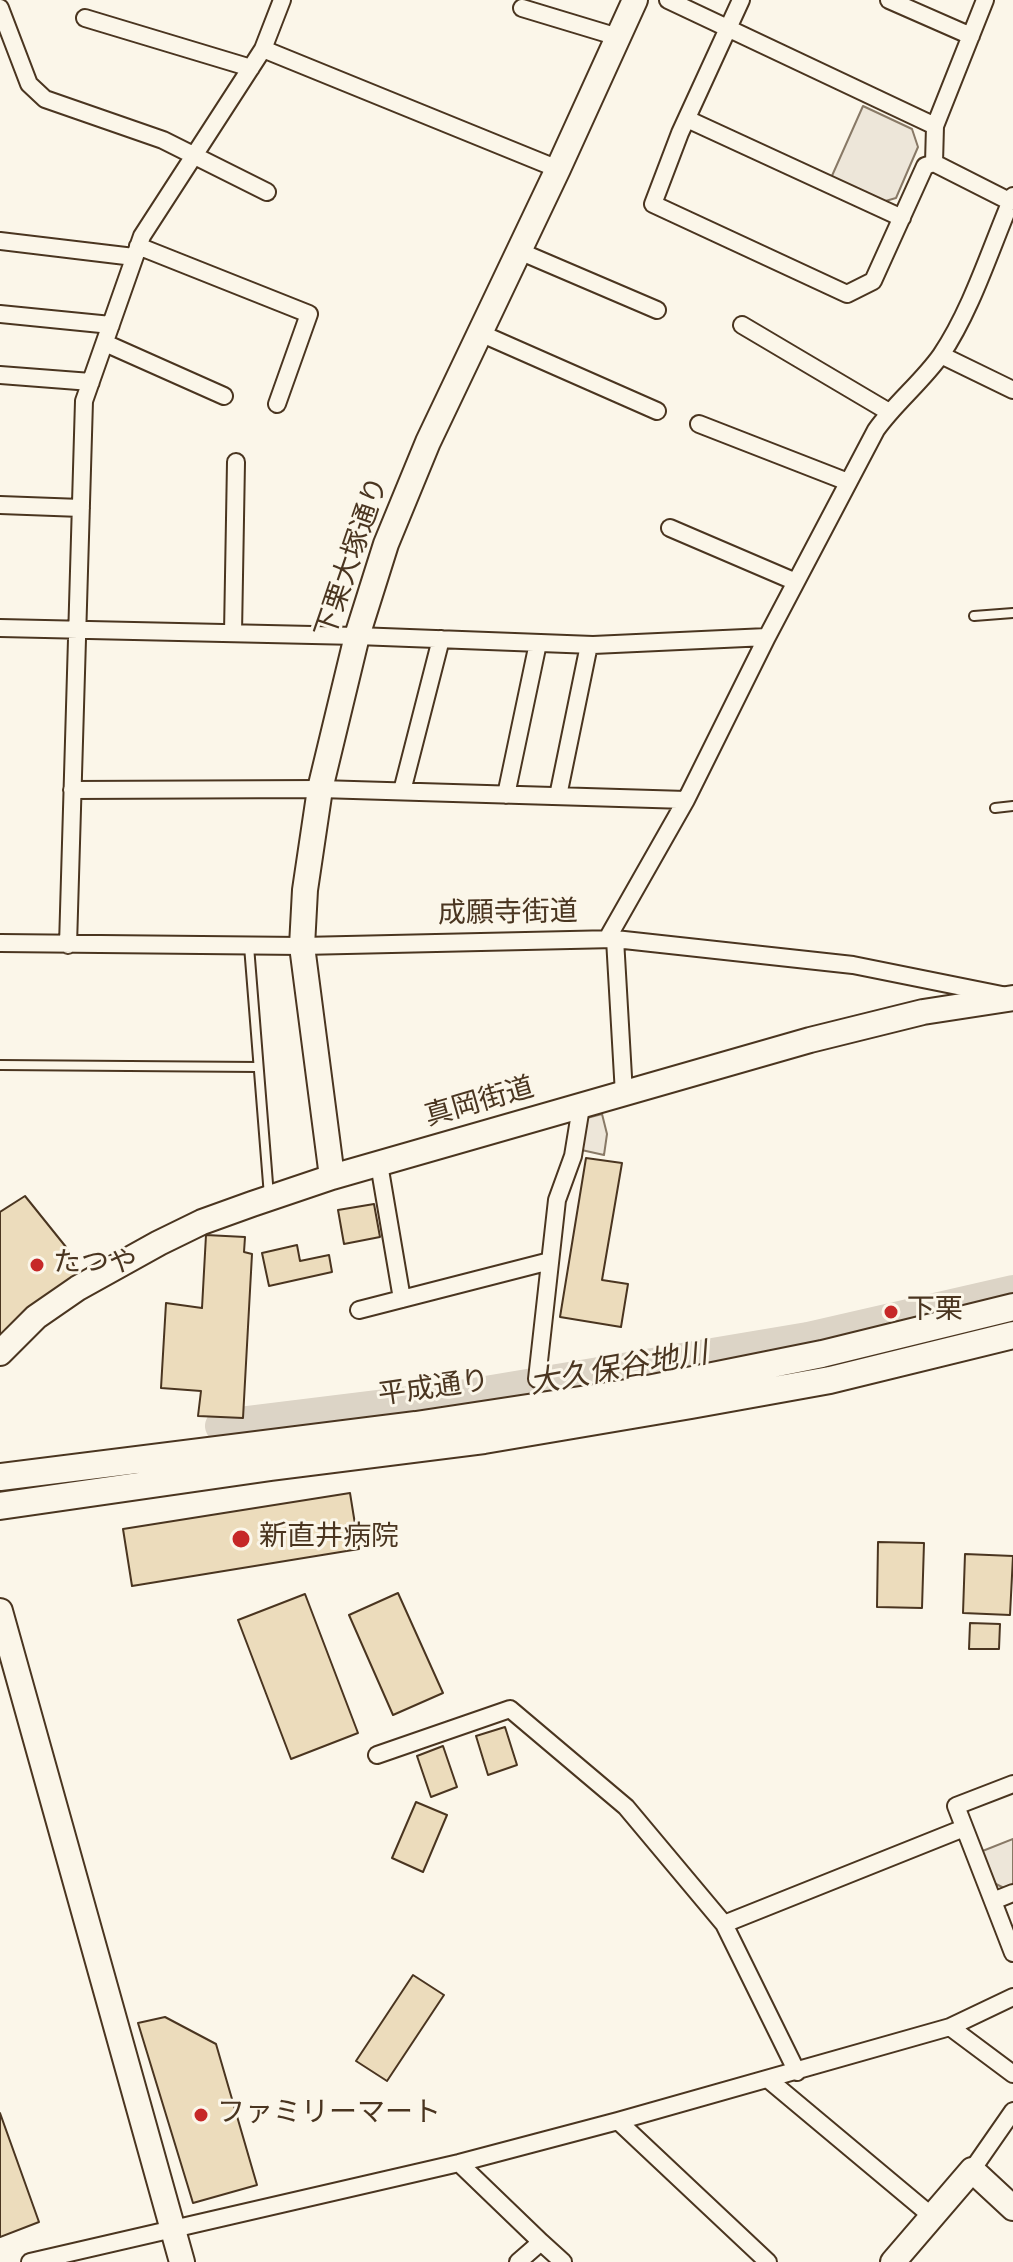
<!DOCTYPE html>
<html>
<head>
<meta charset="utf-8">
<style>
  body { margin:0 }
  canvas { display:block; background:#fbf6e9 }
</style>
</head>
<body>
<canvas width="1013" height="2262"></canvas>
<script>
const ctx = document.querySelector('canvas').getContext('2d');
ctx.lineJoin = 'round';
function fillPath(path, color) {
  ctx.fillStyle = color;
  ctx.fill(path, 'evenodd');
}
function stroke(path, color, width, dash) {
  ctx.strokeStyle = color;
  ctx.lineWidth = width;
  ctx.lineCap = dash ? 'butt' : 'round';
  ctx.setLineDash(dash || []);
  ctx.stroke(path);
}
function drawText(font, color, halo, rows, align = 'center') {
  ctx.font = font + ' "Source Sans 3","Noto Sans JP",sans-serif';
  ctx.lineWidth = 6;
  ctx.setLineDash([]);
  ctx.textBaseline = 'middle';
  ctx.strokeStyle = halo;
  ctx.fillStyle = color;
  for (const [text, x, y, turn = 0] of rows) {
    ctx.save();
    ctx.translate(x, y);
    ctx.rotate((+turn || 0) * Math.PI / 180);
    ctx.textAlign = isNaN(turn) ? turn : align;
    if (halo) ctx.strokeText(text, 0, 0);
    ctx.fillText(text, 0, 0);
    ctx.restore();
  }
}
const green = new Path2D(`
  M863 106 912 129 918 147 896 198 882 202 831 178Z
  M602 1114 607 1134 604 1155 577 1149 583 1119Z
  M1013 1839V1886L1006 1889 992 1882 980 1852Z`);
fillPath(green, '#ede6d9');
stroke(green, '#887966', 2);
stroke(new Path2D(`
  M222 1426 474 1395 808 1339 1013 1292`), '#dcd4c6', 34);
const building = new Path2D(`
  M586 1158 622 1163 602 1280 628 1284 621 1327 560 1317Z
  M25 1196 66 1247 81 1283 0 1339V1212Z
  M374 1204 380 1237 344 1244 338 1210Z
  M206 1235 245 1237 244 1252 252 1254 243 1418 198 1416 201 1391 161 1388 166 1303 202 1308Z
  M297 1245 300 1261 329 1255 332 1272 269 1286 262 1253Z
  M350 1493 359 1549 132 1586 123 1529Z
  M878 1542 924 1543 922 1608 877 1607Z
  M965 1554 1013 1556 1010 1615 963 1613Z
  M398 1593 443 1693 393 1715 349 1615Z
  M305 1594 358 1733 291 1759 238 1620Z
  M970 1623 1000 1624 999 1649H969Z
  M505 1727 517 1765 488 1775 476 1736Z
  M443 1746 457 1787 431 1797 417 1756Z
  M416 1802 447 1815 423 1872 392 1858Z
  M413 1975 444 1995 387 2081 356 2061Z
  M165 2017 216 2044 257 2185 193 2203 138 2023Z
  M0 2113 39 2222 0 2237Z`);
fillPath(building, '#ecdcbc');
stroke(building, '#4a3520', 2);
const lane = new Path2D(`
  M974 616 1013 613
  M995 808 1013 806
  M249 946 269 1196
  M0 1065 258 1067`);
const street = new Path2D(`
  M668 0 935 126 934 163 1011 202
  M741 0 680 133 653 204 847 294 873 281 925 166 934 163
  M889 0 971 36
  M0 8 29 84 45 99 163 140 267 192
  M522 8 618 37
  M85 18 251 68
  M263 49 558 169
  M687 119 902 218
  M935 126 985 0
  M0 241 134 257
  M138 246 309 314 277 404
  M519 251 657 310
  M0 314 111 325
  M742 325 889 412
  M480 333 657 411
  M105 343 224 396
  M941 355 1013 390
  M0 375 91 382
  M699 424 848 482
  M0 505 81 508
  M670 528 796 582
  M0 628 357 636 593 645 767 637
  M233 633 236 462
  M72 790 320 789 686 800
  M402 791 441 639
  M506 795 538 643
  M558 796 589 645
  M607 939 686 800 767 637 876 430C895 403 922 382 941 355 972 309 991 247 1013 196
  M615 939 624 1094
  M0 943 302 946 615 939 853 965 1002 995
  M68 945 84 401 142 236 263 49 282 0
  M379 1164 402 1299
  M359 1310 550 1261
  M537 1379 557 1200 573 1156 581 1107
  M377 1755 510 1709 626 1807 724 1924
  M1013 1784 956 1806 1013 1953
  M993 1901 1013 1893
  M950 2027 1013 2074
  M797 2072 724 1924 964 1828
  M769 2080 934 2218
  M618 2121 768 2262
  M459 2163 541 2242 518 2262
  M972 2170 1013 2111
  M541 2242 563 2262
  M30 2262 459 2163 618 2121 950 2027 1013 1997`);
const secondary = new Path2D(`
  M332 1177 302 946 305 890 320 789 357 636 386 544 428 442 558 169 635 0
  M0 1353 36 1317 78 1288 159 1243 202 1222 252 1204 332 1177 810 1040 923 1012 1013 998
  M0 1611 182 2262
  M893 2262 972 2170 1013 2208`);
const primary = new Path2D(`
  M0 1477 416 1425 633 1392 822 1354 1013 1307
  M0 1506 271 1467 484 1440 691 1405 830 1380 1013 1335`);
stroke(lane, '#4a3520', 12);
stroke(street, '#4a3520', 20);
stroke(secondary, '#4a3520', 28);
stroke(primary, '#4a3520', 30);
stroke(lane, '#fbf6e9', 8);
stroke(street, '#fbf6e9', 16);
stroke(secondary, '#fbf6e9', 24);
stroke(primary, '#fbf6e9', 26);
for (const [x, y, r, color] of [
  [37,1265,8,"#c62828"],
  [891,1312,8,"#c62828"],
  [241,1539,10,"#c62828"],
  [201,2115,8,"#c62828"]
]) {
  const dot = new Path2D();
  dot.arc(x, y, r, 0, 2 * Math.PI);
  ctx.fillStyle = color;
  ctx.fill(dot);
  stroke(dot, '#fbf6e9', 3);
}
drawText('28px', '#4a3520', '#fbf6e9', [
  ["下栗大塚通り",354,558,-71],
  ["成願寺街道",508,915,-1],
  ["真岡街道",480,1104,-16],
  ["平成通り",434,1390,-8]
]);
drawText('28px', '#4a3520', '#fbf6e9', [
  ["たつや",53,1265],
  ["下栗",907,1312],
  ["新直井病院",259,1539],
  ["ファミリーマート",217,2115]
], 'left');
drawText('italic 30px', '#4a3520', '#fbf6e9', [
  ["大久保谷地川",619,1371,-10]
]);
</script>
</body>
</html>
